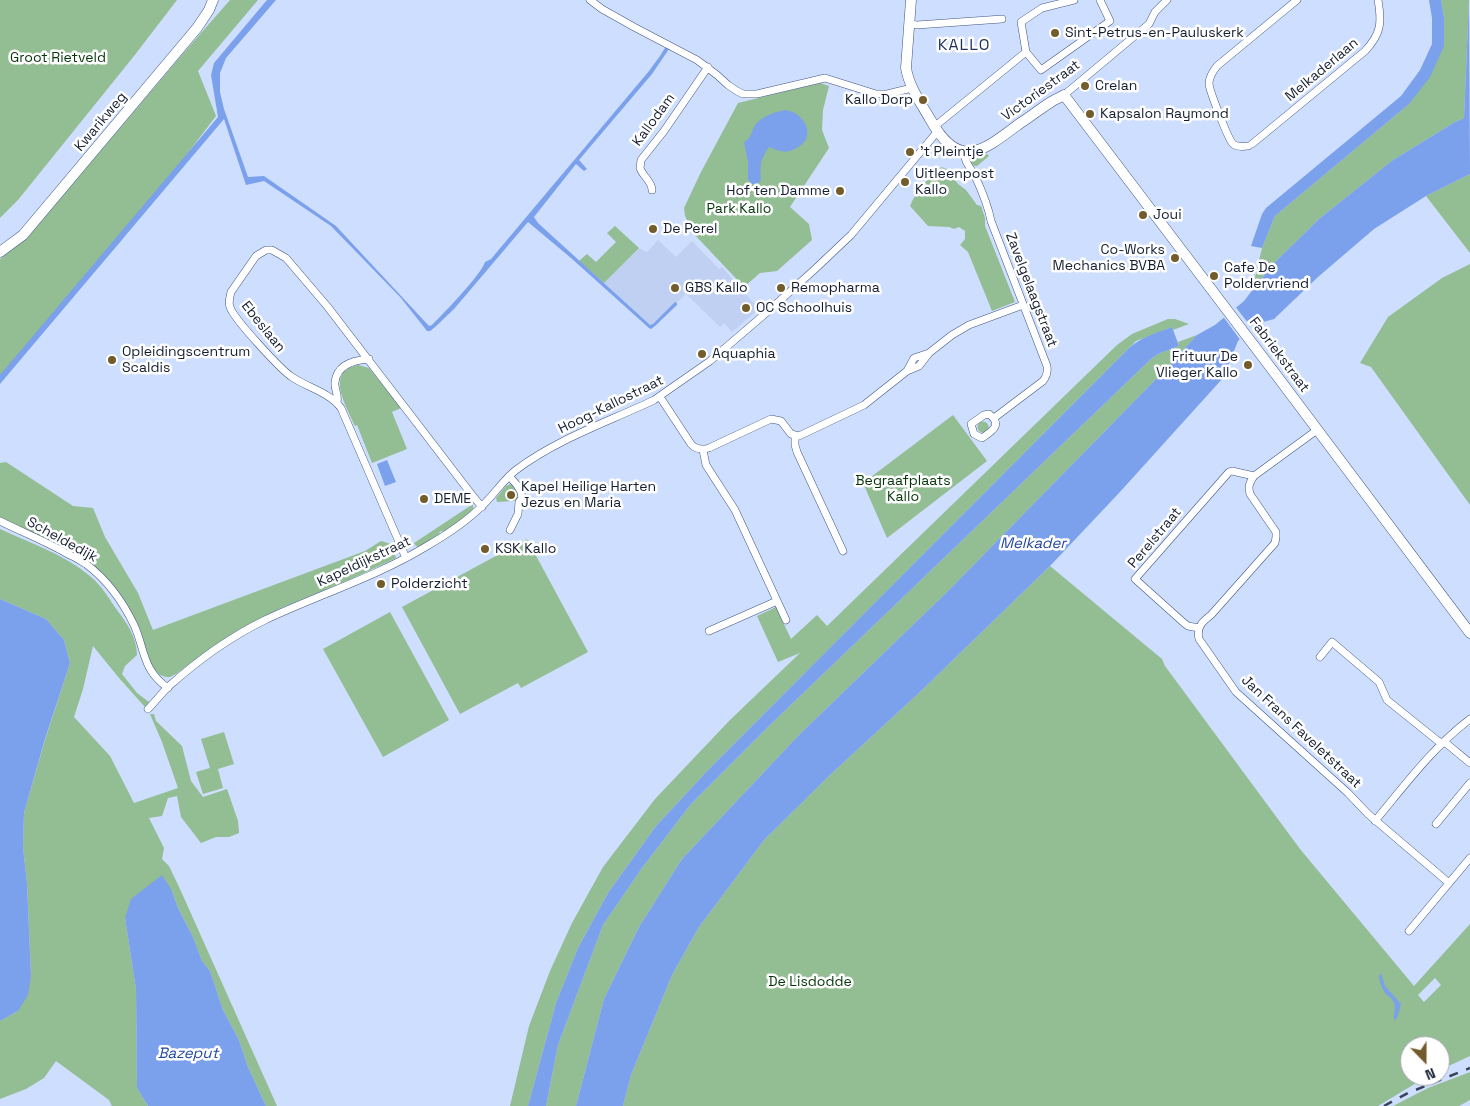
<!DOCTYPE html>
<html>
<head>
<meta charset="utf-8">
<style>
  body { margin:0 }
  #map { position:relative; width:1470px; height:1106px; overflow:hidden; background:#cedefe; font-family:"Space Grotesk",sans-serif }
  canvas { display:block }
  .north { position:absolute; left:1400px; top:1036px; width:50px; height:50px; box-sizing:border-box; background:#fff; border:1px solid #a1a5ad; border-radius:50%; rotate:158deg; font-size:14px; font-weight:700; line-height:20px; text-align:center; color:#151e31 }
  .north::after { content:''; display:block; margin:auto; width:18px; height:22px; background:#735c2c; clip-path:polygon(50% 0,100% 100%,50% 72%,0 100%) }
</style>
</head>
<body>
<div id="map">
<canvas width="1470" height="1106"></canvas>
<div class="north">N</div>
</div>
<script>
const ctx = document.querySelector('canvas').getContext('2d');
ctx.lineJoin = 'round';
function fillPath(path, color) {
  ctx.fillStyle = color;
  ctx.fill(path, 'evenodd');
}
function stroke(path, color, width, dash) {
  ctx.strokeStyle = color;
  ctx.lineWidth = width;
  ctx.lineCap = dash ? 'butt' : 'round';
  ctx.setLineDash(dash || []);
  ctx.stroke(path);
}
function drawText(font, color, halo, rows, align = 'center') {
  ctx.font = font + ' "Space Grotesk",sans-serif';
  ctx.lineWidth = 5;
  ctx.setLineDash([]);
  ctx.textBaseline = 'middle';
  ctx.strokeStyle = halo;
  ctx.fillStyle = color;
  for (const [text, x, y, turn = 0] of rows) {
    ctx.save();
    ctx.translate(x, y);
    ctx.rotate((+turn || 0) * Math.PI / 180);
    ctx.textAlign = isNaN(turn) ? turn : align;
    if (halo) ctx.strokeText(text, 0, 0);
    ctx.fillText(text, 0, 0);
    ctx.restore();
  }
}
fillPath(new Path2D(`
  M658 240 676 257 692 241 719 269 722 267 759 309 732 332 724 323 720 327 686 294 651 328 604 283 639 248 647 252Z`), '#bfd0f3');
fillPath(new Path2D(`
  M0 0H177L134 56 18 200 0 218Z
  M230 0H258L198 71 216 116 121 241 0 380V259L26 239 181 56Z
  M1441 0H1469L1464 118 1455 122 1393 160 1319 219 1271 266 1252 290 1262 248 1275 216 1409 104 1444 17Z
  M820 83 829 86 823 110 822 130 829 148 790 207 809 224 812 240 777 271 760 273 744 287 694 234 685 216 684 208 701 172 738 103Z
  M987 154 989 156 977 166H974L970 162V158C976 156 982 156 987 154Z
  M942 167 948 170 958 184 966 190 977 205 981 206 985 218V226L1015 302 992 311 968 252 960 245 965 239V231L959 227 954 229 949 227 928 226 910 206C916 191 929 176 942 167Z
  M1470 174V253L1426 196Z
  M615 226 639 248 604 283 579 261 587 254 596 262 616 242 607 233Z
  M1470 264V505L1371 367 1360 363 1388 317 1442 278Z
  M1168 319H1175L1189 324 1173 330 1172 327 1136 341 710 768 656 826 608 893 578 948 556 1003 528 1106H510L529 1026 550 971 572 923 603 867 655 799 730 720 800 653 778 662 757 616 776 607 791 639 817 615 827 626 1117 345 1132 334Z
  M1197 335 1163 372 947 592 799 735 682 859 639 927 604 999 576 1106H546L558 1045 603 925 642 868 691 804 770 725 1151 359 1158 354 1179 346 1178 342Z
  M358 365 369 368 401 408 392 412 407 449 372 463 357 425 355 426C347 407 324 371 358 365Z
  M953 415 987 461 887 538 863 483Z
  M977.5 427a5.5 5.5 0 1 1 11 0a5.5 5.5 0 1 1-11 0Z
  M6 462 73 506 93 508 105 537 138 593 153 630 365 551 381 541 391 544 396 558 349 580 281 608 240 629 215 645 176 674 170 677H166L160 675 154 669 148 657 141 636 90 563 64 547 30 533 0 517V463Z
  M511 484H513L518 491 517 499 514 501 497 502 496 498 506 486Z
  M473 504V509L461 520 443 532 442 531 439 532 440 534 419 547 416 546 414 543Z
  M0 529C30 543 66 555 91 577 102 586 109 599 117 610 127 623 137 638 137 655L125 666 122 674 137 693 149 702 145 707 119 678 93 646 83 689 74 717 110 756 134 803 178 788 162 742 150 714H154L156 721 182 746 191 781 203 797 227 789 238 821 239 833 229 837H216L201 843 181 817 177 796 168 798 162 816 149 818 164 848 162 859 169 866 180 889 277 1106H266L248 1067 239 1040 223 1010 210 971 202 961 193 937 178 908 172 891 125 918 136 989 137 1088 148 1106H112L109 1100 56 1061 44 1078 26 1089 0 1099V1021L18 1011 31 976 27 883 23 847 24 813 45 740 70 663 64 640 46 619 0 599Z
  M527 539 588 652 521 688 518 683 460 714 402 607Z
  M1050 566 1162 659 1165 666 1300 849 1414 986 1470 924V1056L1440 1070V1046H1410V1076H1428L1378 1106H623L631 1075 672 975 699 927 764 840 830 775 921 691ZM1435 978 1441 985 1424 1002 1418 995Z
  M390 612 449 720 383 757 323 649Z
  M224 732 234 764 218 769 223 788 203 794 196 772 210 768 201 739Z
  M1470 1072V1100L1459 1106H1393L1428 1088Z`), '#93bd92');
fillPath(new Path2D(`
  M267 0H276L226 58 220 73V92L224 109 248 177 264 176 336 226 429 326 432 325C443 314 481 275 485 262L491 259 649 71 660 56 665 48H668L669 49 652 74 579 160 587 169 584 171 576 164 534 217 538 223 650 325 653 324 675 302 677 303V305L655 326 651 329 649 328 571 258 528 222 454 309 434 328 430 331H427L401 298 331 226 264 181 246 185 224 119 0 384V375L218 117 211 75 214 63Z
  M1429 0H1441L1444 17V46L1430 77 1409 104 1275 216 1262 248 1251 246 1262 214 1266 208 1401 96 1420 70 1432 44V18Z
  M1469 0 1470 174 1426 196 1374 229 1318 277 1274 319 1252 325 1238 341 1223 378 1119 493 1050 566 921 691 830 775 764 840 699 927 672 975 631 1075 623 1106H576L604 999 639 927 682 859 799 735 947 592 1163 372 1197 335 1215 325 1244 301 1271 266 1319 219 1393 160 1455 122 1464 118Z
  M785 110C808 113 818 142 792 150 789 152 784 152 781 151 777 151 773 148 769 147 760 160 760 164 761 180L757 184H751L748 179V162L744 142C754 137 750 129 758 122 765 115 776 112 785 110Z
  M1172 327 1179 346 1158 354 1151 359 770 725 691 804 642 868 603 925 558 1045 546 1106H528L556 1003 578 948 608 893 656 826 710 768 1128 349C1141 337 1156 333 1172 327Z
  M387 460 396 482 385 486 377 464Z
  M0 599 46 619 64 640 70 663 45 739 24 813 23 847 27 883 31 976 28 995 18 1011 0 1021Z
  M162 875 172 891 178 908 193 937 202 961 210 971 223 1010 239 1040 248 1067 266 1106H148L137 1088 136 989 125 918 131 899Z
  M1381 973 1385 986 1401 1004 1397 1018 1394 1021C1393 1014 1397 1007 1393 1001 1391 998 1390 997 1387 995 1382 990 1380 983 1379 976Z`), '#7ba0ec');
fillPath(new Path2D(`
  M1234 305 1252 328 1241 341 1222 315Z`), '#cedefe');
const street = new Path2D(`
  M590 0 602 9 634 27 697 60 717 75 728 85 737 91 743 94H757L825 78 876 94H887L912 88
  M1074 0 1042 8 1021 22 1026 52 1041 70 1110 21 1100 0
  M910 24 917 25 1002 19
  M1064 95 1149 24 1155 12 1167 0
  M934 127 1026 52
  M1252 144 1365 51C1381 34 1382 23 1378 0
  M1248 146C1243 146 1238 148 1233 144 1228 139 1210 92 1209 84 1209 77 1213 71 1217 66L1297 0
  M964 151C964 162 970 167 975 176 982 191 988 205 991 221L1047 366C1048 372 1047 376 1043 381L994 418
  M652 190C652 181 643 177 640 168L641 160 664 131 708 67
  M907 371 914 358 929 353
  M660 397 691 444C696 450 702 450 709 448L771 419 781 421 791 434 799 436 864 405 907 371 919 366 929 353 952 335 969 325 1023 305
  M337 402C339 395 334 389 335 382 337 365 354 360 369 359
  M989 414C1003 425 992 431 982 438L974 434 971 424 984 415Z
  M1317 430 1254 476C1249 483 1248 487 1250 494L1276 532V537L1275 543 1211 615C1203 621 1196 627 1199 639L1236 692 1348 793 1368 814 1449 883
  M795 436V445L797 452 843 551
  M703 450 706 465 735 510 786 620
  M509 476 517 485 521 492 522 498 519 502 518 514 510 530
  M0 521C22 532 45 541 66 553 73 556 80 560 86 564 106 579 123 602 134 625 145 649 142 670 168 688
  M406 558 341 408C329 392 308 388 292 377 281 370 233 318 230 307 228 302 230 297 231 292L256 256 266 250H272L286 258 327 306 472 495 482 507
  M1199 628 1188 626 1184 623 1135 579 1229 472 1232 471 1254 476
  M709 631 777 601
  M1320 657 1332 642 1379 682 1387 700 1438 741 1447 744 1470 763
  M148 709C155 702 161 694 168 687 197 661 230 637 265 620 318 595 376 577 427 546 446 535 466 522 482 506 494 495 503 480 516 470 557 439 608 422 654 400L710 361 766 313 814 270 851 235 937 132
  M1375 821C1405 785 1433 747 1470 719
  M1436 824 1470 783
  M1409 931 1470 858`);
const secondary = new Path2D(`
  M911 0 906 68C909 87 921 103 930 119 959 171 982 152 1019 124 1030 117 1040 109 1051 102 1055 99 1060 98 1064 95L1277 376 1470 633
  M0 252 23 235 197 28 209 10 213 0`);
stroke(street, '#3f5581', 8);
stroke(secondary, '#3f5581', 11);
stroke(street, '#fff', 7);
stroke(secondary, '#fff', 10);
stroke(new Path2D(`
  M1384 1106 1408 1093 1470 1068`), '#384258', 2.5, [9, 9]);
for (const [x, y, r, color] of [
  [1055,33,5,"#735c2c"],
  [1085,86,5,"#735c2c"],
  [923,100,5,"#735c2c"],
  [1090,114,5,"#735c2c"],
  [910,152,5,"#735c2c"],
  [905,182,5,"#735c2c"],
  [840,191,5,"#735c2c"],
  [1143,215,5,"#735c2c"],
  [653,229,5,"#735c2c"],
  [1175,258,5,"#735c2c"],
  [1214,276,5,"#735c2c"],
  [675,288,5,"#735c2c"],
  [781,288,5,"#735c2c"],
  [746,308,5,"#735c2c"],
  [702,354,5,"#735c2c"],
  [112,360,5,"#735c2c"],
  [1248,365,5,"#735c2c"],
  [511,495,5,"#735c2c"],
  [424,499,5,"#735c2c"],
  [485,549,5,"#735c2c"],
  [381,584,5,"#735c2c"]
]) {
  const dot = new Path2D();
  dot.arc(x, y, r, 0, 2 * Math.PI);
  ctx.fillStyle = color;
  ctx.fill(dot);
  stroke(dot, '#fff', 2);
}
drawText('14px', '#151e31', '#fff', [
  ["Sint-Petrus-en-Pauluskerk",1065,33],
  ["Crelan",1095,86],
  ["Kallo Dorp",913,100,"right"],
  ["Kapsalon Raymond",1100,114],
  ["'t Pleintje",920,152],
  ["Uitleenpost",915,174],
  ["Kallo",915,190],
  ["Hof ten Damme",830,191,"right"],
  ["Joui",1153,215],
  ["De Perel",663,229],
  ["Co-Works",1165,250,"right"],
  ["Mechanics BVBA",1165,266,"right"],
  ["Cafe De",1224,268],
  ["Poldervriend",1224,284],
  ["GBS Kallo",685,288],
  ["Remopharma",791,288],
  ["OC Schoolhuis",756,308],
  ["Opleidingscentrum",122,352],
  ["Scaldis",122,368],
  ["Aquaphia",712,354],
  ["Frituur De",1238,357,"right"],
  ["Vlieger Kallo",1238,373,"right"],
  ["Kapel Heilige Harten",521,487],
  ["Jezus en Maria",521,503],
  ["DEME",434,499],
  ["KSK Kallo",495,549],
  ["Polderzicht",391,584]
], 'left');
drawText('14px', '#053709', '#fff', [
  ["Groot Rietveld",58,58],
  ["Park Kallo",739,209],
  ["Begraafplaats",903,481],
  ["Kallo",903,497],
  ["De Lisdodde",810,982]
]);
drawText('14px', '#151e31', '#fff', [
  ["Melkaderlaan",1322,70,-40],
  ["Victoriestraat",1041,91,-36],
  ["Kallodam",654,120,-54],
  ["Kwarikweg",101,122,-50],
  ["Zavelgelaagstraat",1031,290,69],
  ["Ebeslaan",263,327,51],
  ["Fabriekstraat",1279,355,53],
  ["Hoog-Kallostraat",611,405,-26],
  ["Perelstraat",1155,538,-50],
  ["Scheldedijk",62,540,29],
  ["Kapeldijkstraat",364,562,-25],
  ["Jan Frans Faveletstraat",1301,732,43]
]);
drawText('italic 15px', '#2349a1', '#fff', [
  ["Melkader",1033,544],
  ["Bazeput",188,1054]
]);
ctx.letterSpacing = '1px';
drawText('16px', '#1f335d', '#fff', [
  ["KALLO",964,46]
]);
ctx.letterSpacing = '0px';
</script>
</body>
</html>
